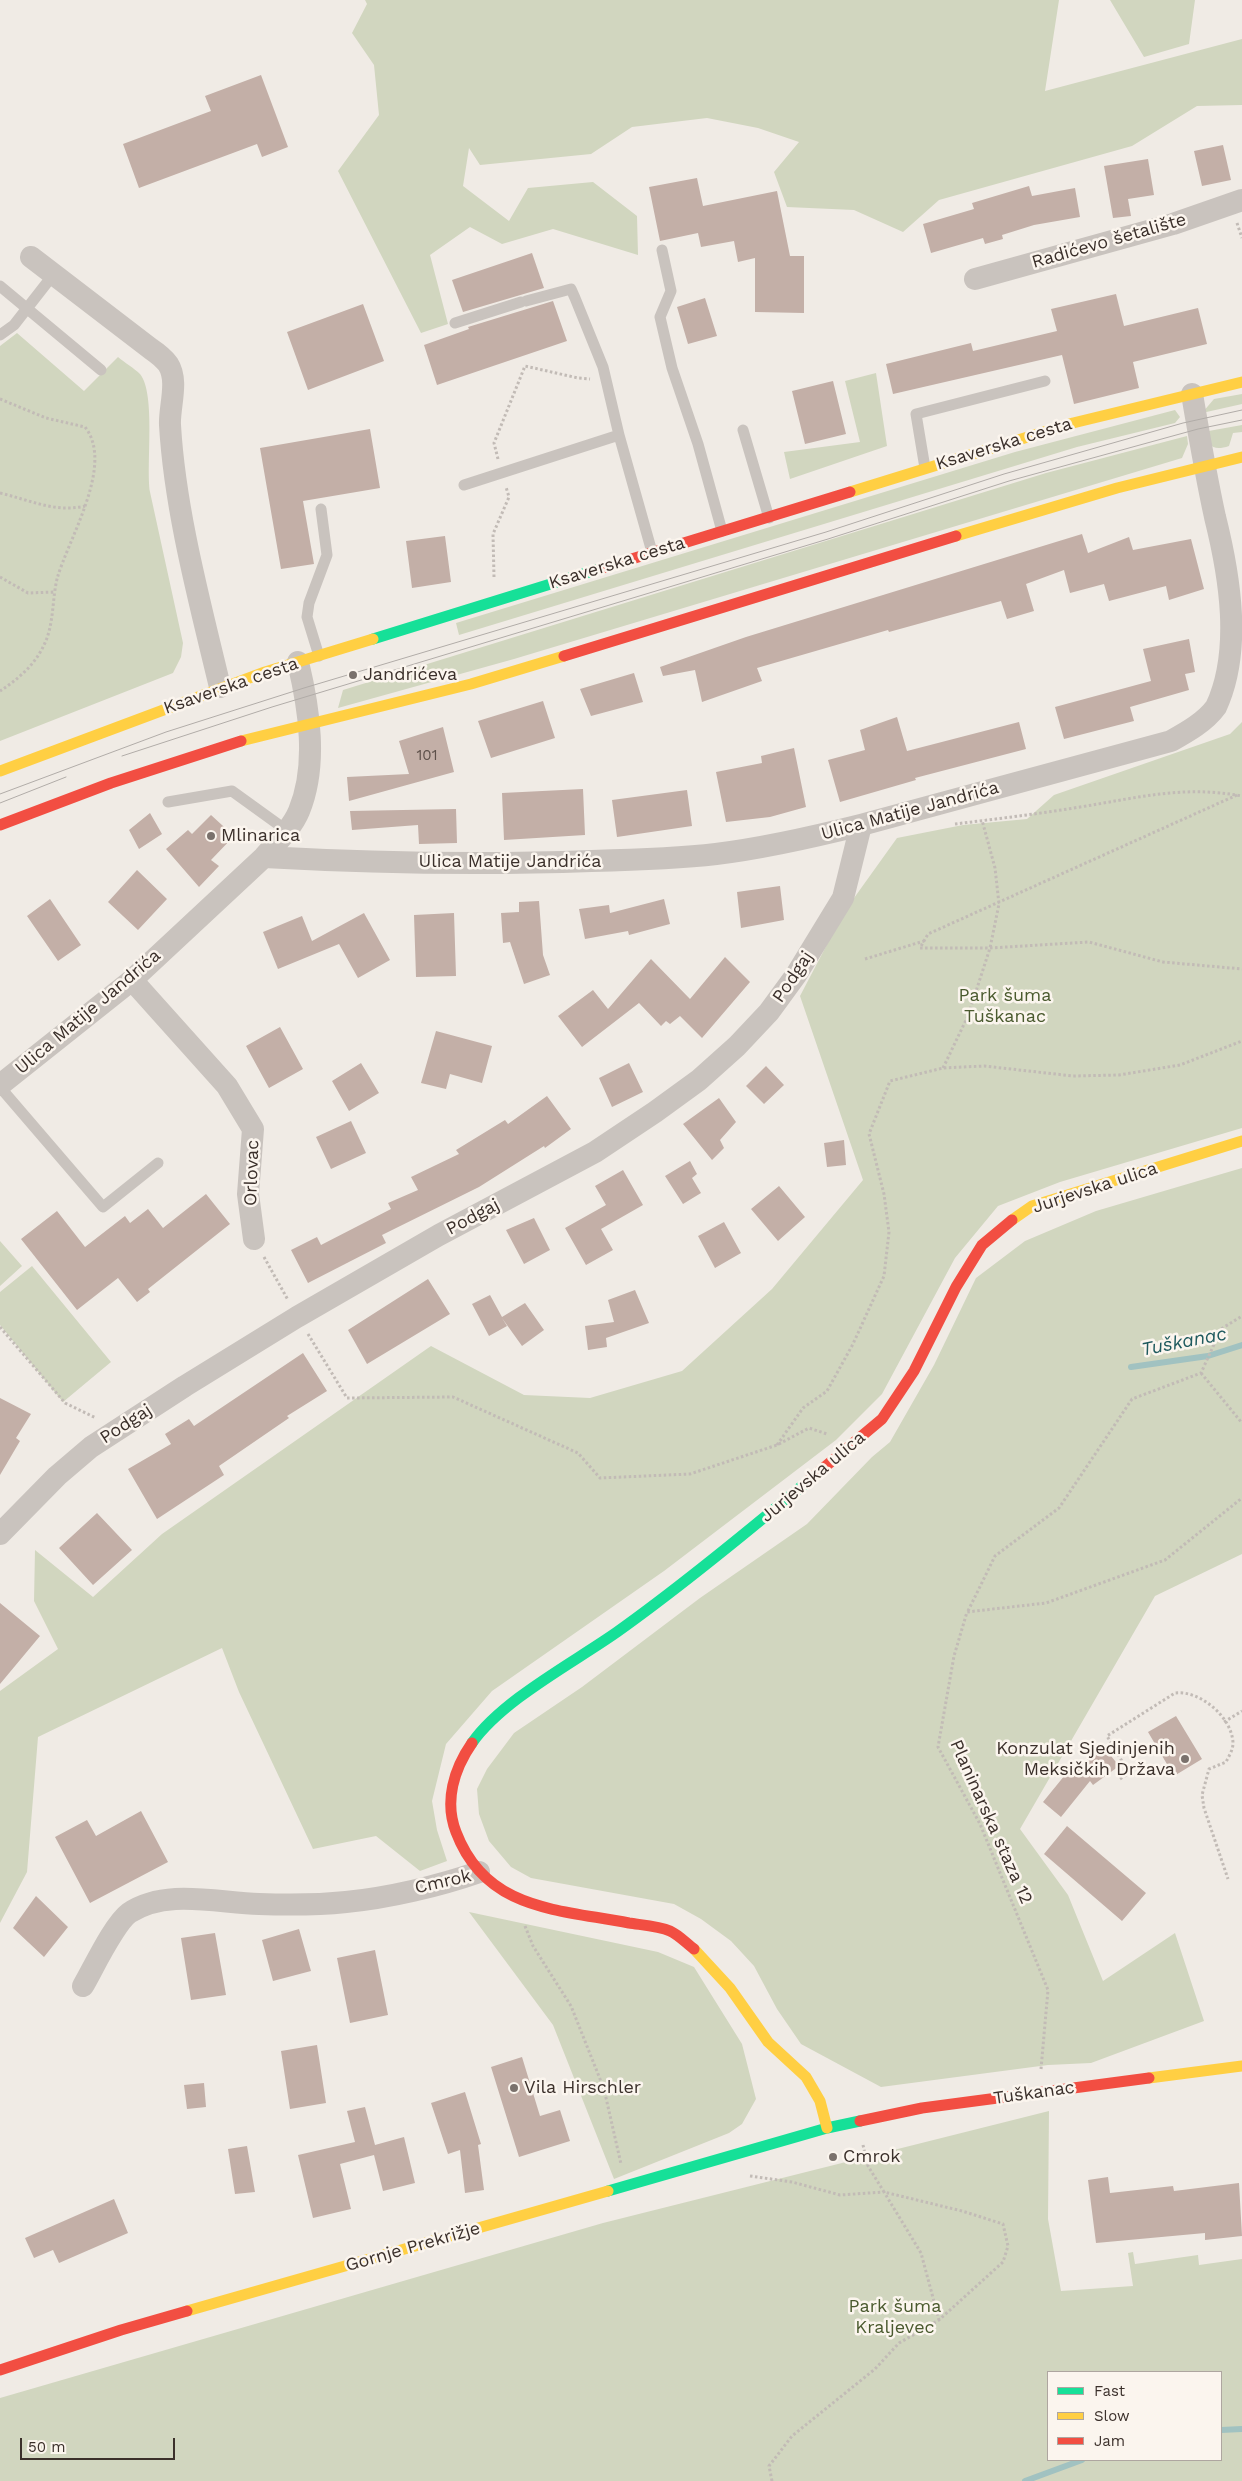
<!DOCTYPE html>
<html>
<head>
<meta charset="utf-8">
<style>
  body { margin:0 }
  #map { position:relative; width:1242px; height:2481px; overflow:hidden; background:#f0ebe5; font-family:"Work Sans",sans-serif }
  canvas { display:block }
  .legend { position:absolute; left:1047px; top:2371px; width:175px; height:90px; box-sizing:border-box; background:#fbf5ee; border:1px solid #aea6a0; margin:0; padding:6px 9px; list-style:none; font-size:15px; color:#3b302b }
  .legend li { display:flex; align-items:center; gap:10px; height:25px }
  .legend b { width:25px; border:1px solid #aea6a0 }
  .scale { position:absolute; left:20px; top:2438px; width:155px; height:22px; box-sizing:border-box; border:2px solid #3b302b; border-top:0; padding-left:6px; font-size:15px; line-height:18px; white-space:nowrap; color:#3b302b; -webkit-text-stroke:4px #fbf5ee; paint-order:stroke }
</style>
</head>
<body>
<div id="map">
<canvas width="1242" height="2481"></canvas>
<ul class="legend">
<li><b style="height:6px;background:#16e098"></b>Fast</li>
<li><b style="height:6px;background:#ffcf43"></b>Slow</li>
<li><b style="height:6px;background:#f24e42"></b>Jam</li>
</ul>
<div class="scale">50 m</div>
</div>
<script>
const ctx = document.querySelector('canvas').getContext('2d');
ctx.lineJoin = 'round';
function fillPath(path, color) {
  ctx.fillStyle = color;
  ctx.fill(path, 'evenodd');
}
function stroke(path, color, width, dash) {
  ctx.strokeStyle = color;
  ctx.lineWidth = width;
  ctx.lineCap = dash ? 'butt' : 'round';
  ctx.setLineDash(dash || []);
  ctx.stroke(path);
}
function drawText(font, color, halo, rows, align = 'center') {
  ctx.font = font + ' "Work Sans",sans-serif';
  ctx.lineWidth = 5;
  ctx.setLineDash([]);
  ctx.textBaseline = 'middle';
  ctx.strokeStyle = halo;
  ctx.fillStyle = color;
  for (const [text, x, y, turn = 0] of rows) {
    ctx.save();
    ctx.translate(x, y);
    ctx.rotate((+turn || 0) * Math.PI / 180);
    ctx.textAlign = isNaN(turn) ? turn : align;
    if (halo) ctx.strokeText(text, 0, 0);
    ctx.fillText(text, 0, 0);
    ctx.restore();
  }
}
fillPath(new Path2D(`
  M365 0H1059L1045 91 1242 39V105L1197 106 1132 146 939 200 903 232 854 210 787 207 774 172 799 142 758 128 707 118 632 127 591 154 480 165 469 148 463 186 509 221 528 188 593 182 637 216 638 255 553 229 502 244 470 227 430 255 448 324 421 333 338 171 379 115 374 65 352 33 367 4Z
  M1110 0H1195L1189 44 1144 57Z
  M17 333 84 391 118 357C125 363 134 368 140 374 156 394 146 463 150 492L183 643 181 657 173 673 0 741V346Z
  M876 373 887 446 790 479 784 452 860 442 845 381Z
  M1242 394V404L1202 413 1214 399Z
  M1175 410 1180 417 1175 423 1077 447 459 635 456 623 1015 452Z
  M1242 425V432L1233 433 1229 446C1214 451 1208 447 1203 432Z
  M1187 436 1188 444 1182 458 514 659 338 708 343 690 1046 473Z
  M1242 722V1128L1060 1182 998 1206 955 1258 882 1394 836 1440 664 1571 492 1691 446 1744 432 1801 437 1830 447 1861 420 1871 376 1836 313 1849 239 1692 222 1648 38 1737 27 1872 0 1923V1691L58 1649 34 1601 35 1550 93 1597 162 1534 431 1346 524 1395 590 1398 682 1371 772 1289 863 1180 800 996 844 912 897 838 963 825 1027 819 1054 795 1230 734Z
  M1242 1168V1554L1155 1596 1020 1829 1068 1895 1103 1981 1175 1933 1204 2021 1091 2063 1048 2065 881 2087 801 2044 777 2009 754 1966 731 1941 701 1919 674 1904 531 1878 511 1867 489 1841 479 1814 477 1789 487 1769 514 1733 582 1687 700 1598 807 1524 872 1457 890 1442 934 1365 976 1278 1025 1241 1096 1211Z
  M0 1241 22 1266 0 1286Z
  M32 1266 111 1362 63 1402 0 1325V1292Z
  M469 1912 658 1952 694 1967 742 2044 756 2099 742 2124 729 2133 614 2179 553 2025Z
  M1049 2111 1048 2219 1061 2291 1133 2286 1128 2253 1133 2252 1135 2264 1198 2255 1199 2265 1242 2259V2481H0V2398L603 2223ZM1048 2372H1221V2460H1048Z`), '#d1d6bf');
stroke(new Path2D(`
  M1131 1367 1208 1356 1242 1345
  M1221 2430 1242 2429
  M1025 2481 1082 2460`), '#a1c2c1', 6);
fillPath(new Path2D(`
  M261 75 288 147 262 157 257 144 139 188 123 144 211 111 205 96Z
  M1223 145 1231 180 1202 186 1194 151Z
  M1148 159 1154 195 1128 199 1131 216 1113 218 1104 166Z
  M697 178 703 206 777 191 790 256H804V313L755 312V258L738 262 734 241 701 247 698 233 660 241 649 187Z
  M1029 186 1032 196 1075 188 1080 217 1034 225 1002 235 1003 239 985 244 983 238 931 253 923 224 974 209 972 203Z
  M532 253 544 288 463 312 452 280Z
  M1116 294 1124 326 1198 308 1207 344 1133 362 1139 388 1074 404 1062 355 893 394 886 364 971 343 973 351 1057 331 1051 309Z
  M705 298 717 336 688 344 677 307Z
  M553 301 567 341 437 385 424 345 469 329 468 327Z
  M363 304 384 361 308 390 287 332Z
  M833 381 846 434 805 444 792 391Z
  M370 429 380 488 303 501 314 564 281 569 260 448Z
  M1082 534 1088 553 1129 537 1133 550 1191 539 1204 589 1169 600 1166 586 1109 601 1104 584 1070 593 1064 570 1026 584 1034 611 1007 619 1001 601 889 632 888 630 757 668 762 681 702 702 695 670 663 676 660 667 746 637Z
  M445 536 451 582 412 588 406 541Z
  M1189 639 1195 672 1185 674 1189 690 1130 707 1134 721 1064 739 1055 707 1151 681 1143 649Z
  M634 673 643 702 591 716 580 689Z
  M543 701 555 738 491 758 478 721Z
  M897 717 907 751 1019 722 1026 749 915 778 916 780 840 802 828 760 865 750 860 730Z
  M443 727 454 772 349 801 347 777 409 774 399 741Z
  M794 748 806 807 770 817 726 822 716 772 762 763 761 756Z
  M583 789 585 835 504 840 502 793Z
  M687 790 692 826 617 837 612 800Z
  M456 809 457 843 419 844 418 825 352 830 350 811Z
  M150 813 162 834 139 849 129 830Z
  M211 815 234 836 211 860 219 866 199 887 166 849 188 830 192 834Z
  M137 870 167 899 138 930 108 902Z
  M780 886 784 920 741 928 737 892Z
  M50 899 81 945 58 961 27 916Z
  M664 899 670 924 629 935 628 931 585 939 579 909 609 905 610 913Z
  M539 901 543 955 550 975 524 984 510 942 503 943 501 913 519 912V902Z
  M364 913 390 960 358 978 339 944 278 969 263 932 302 916 312 941Z
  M454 913 456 976 416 977 414 915Z
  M725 957 750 982 702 1038 680 1016 670 1024 666 1021 661 1026 639 1003 582 1047 558 1016 593 990 608 1009 651 959 690 999Z
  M280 1027 303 1069 269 1088 246 1046Z
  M436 1031 492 1046 482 1083 450 1074 446 1089 421 1083Z
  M361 1063 379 1093 349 1111 332 1081Z
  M629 1063 643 1092 612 1107 599 1078Z
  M766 1066 784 1085 764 1104 746 1086Z
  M547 1096 571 1129 545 1148 544 1146 479 1187 382 1235 386 1243 308 1283 291 1250 317 1237 321 1245 391 1209 388 1203 418 1190 411 1177 459 1154 456 1150 505 1120 508 1124Z
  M719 1098 736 1122 720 1140 724 1148 712 1160 683 1124Z
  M351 1121 366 1153 331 1169 316 1137Z
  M844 1140 846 1165 827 1167 824 1143Z
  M690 1161 697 1174 692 1178 701 1193 683 1204 665 1176Z
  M623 1170 643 1205 601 1229 613 1250 586 1265 565 1228 606 1205 595 1186Z
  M779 1186 805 1217 778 1241 751 1209Z
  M206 1194 230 1224 148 1289 150 1292 137 1302 118 1278 77 1310 21 1239 57 1211 85 1247 125 1216 130 1223 148 1209 163 1228Z
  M534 1218 550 1250 524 1264 506 1230Z
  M724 1222 741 1253 715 1268 698 1236Z
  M428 1279 450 1314 367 1364 348 1330Z
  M635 1290 649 1323 606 1338 607 1347 588 1350 585 1326 614 1322 608 1300Z
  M490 1295 502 1317 525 1303 544 1330 522 1346 502 1318 507 1326 489 1336 472 1304Z
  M303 1353 327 1391 287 1416 289 1418 219 1466 224 1475 157 1519 128 1469 171 1444 165 1434 189 1419 194 1426Z
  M0 1398 31 1414 16 1438 20 1441 0 1475Z
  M97 1513 132 1550 93 1585 59 1548Z
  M0 1603 40 1636 0 1684Z
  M1176 1716 1202 1759 1174 1776 1148 1732Z
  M1104 1747 1119 1766 1093 1785 1090 1781 1061 1817 1043 1802 1065 1775 1066 1776Z
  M141 1811 168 1862 90 1903 55 1837 87 1820 96 1836Z
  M1067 1826 1146 1893 1122 1921 1044 1854Z
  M36 1896 68 1927 44 1957 13 1928Z
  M299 1929 311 1971 273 1981 262 1940Z
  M215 1933 226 1995 191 2000 181 1938Z
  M375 1950 388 2015 350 2023 337 1958Z
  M317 2045 326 2103 290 2109 281 2051Z
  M522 2057 540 2116 560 2110 570 2141 519 2157 491 2067Z
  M204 2083 206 2107 187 2109 184 2085Z
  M465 2092 481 2144 478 2145 484 2190 465 2193 460 2150 448 2154 431 2103Z
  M365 2107 375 2145 404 2137 415 2183 383 2191 374 2155 340 2164 351 2209 313 2218 298 2155 355 2142 347 2111Z
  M247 2146 255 2192 235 2194 228 2149Z
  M1108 2177 1110 2193 1173 2186 1174 2191 1239 2183 1242 2236 1205 2240V2233L1096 2243 1088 2180Z
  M114 2199 128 2233 59 2263 53 2250 34 2258 25 2238Z`), '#c3afa7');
stroke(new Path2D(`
  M1237 223 1242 238
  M0 399 46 418 85 427C115 465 68 539 57 579 52 600 54 625 44 645 35 665 17 680 0 691
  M498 459 494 443 525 366 578 378 590 379
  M0 493C30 500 55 513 85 506
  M0 577 28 593 55 592
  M494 577 493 534 509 497 506 487
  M1237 795 928 934 920 948H990L1089 942 1163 962 1242 969
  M955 824C996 819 1038 814 1080 807 1137 798 1183 785 1242 796
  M865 959 924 941
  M943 1068 968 1016 990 948 999 904 995 868 982 820
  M264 1257 288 1300
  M0 1327 65 1403 96 1418
  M308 1334 347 1398 453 1397 578 1453 600 1478 690 1474 777 1445 809 1428 827 1434
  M1201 1373 1242 1423
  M777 1445 803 1408 827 1391 853 1344 884 1276 889 1232 884 1194 869 1134 890 1081 943 1068 984 1066 1073 1076 1119 1075 1180 1065 1242 1041
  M968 1611 995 1556 1059 1508 1132 1399 1201 1373 1221 1329 1242 1316
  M1224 1722 1242 1711
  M1120 1779 1129 1773 1107 1736 1175 1693C1200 1690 1232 1717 1233 1743 1233 1750 1229 1756 1226 1762L1209 1769 1202 1795 1204 1808 1228 1879
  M525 1926 533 1946 571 2006 604 2089 621 2164
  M1041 2069 1048 1990 980 1824 938 1747 954 1656 967 1612 1046 1603 1165 1560 1242 1498
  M750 2176 792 2182 840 2195 884 2192 921 2253 939 2320
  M772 2481 769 2466 792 2436 875 2369 899 2343 939 2320 1003 2262 1008 2246 1003 2224 962 2211 884 2192 868 2166 863 2145`), '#c2bbb6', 3, [2.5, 2.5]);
stroke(new Path2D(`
  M662 250 671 291 660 317 672 368 698 444 722 531
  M0 286 101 370
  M526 301 571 289 575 298 603 367 619 435 652 552
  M455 323 521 302
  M0 335 14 325 53 275
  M743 430 769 518
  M925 468 916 414 1045 381
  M464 485 619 435
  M319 656 307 617 309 603 327 555 321 509
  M168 802 232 791 286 830
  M0 1087 103 1207 158 1163`), '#c9c3be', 11);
stroke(new Path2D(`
  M31 257 151 349C157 353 164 359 168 364 179 381 169 407 170 425 175 511 200 603 220 687
  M975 279 1173 224 1242 200
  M264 857C373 863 482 865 591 861 632 860 674 859 716 854 765 848 813 837 861 825L1171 741C1187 732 1205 722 1216 707 1242 651 1230 577 1215 517 1206 476 1199 435 1192 394
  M132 980 227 1086 253 1129 248 1194 254 1239
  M0 1085 132 980 264 857C276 843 292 828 299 811 318 765 309 708 298 662
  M0 1534 57 1476 91 1447 185 1386 297 1317 439 1235 595 1152 655 1112 699 1080 737 1046 769 1012 796 975 843 898 861 825
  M83 1986C93 1969 114 1924 129 1913 166 1888 218 1903 259 1904 287 1905 318 1905 346 1902 388 1898 439 1886 479 1872`), '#c9c3be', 22);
stroke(new Path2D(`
  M373 639 599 569
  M472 1743C502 1700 573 1663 617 1632 683 1585 746 1533 808 1481
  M608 2191 827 2128 860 2121`), '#16e098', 11);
stroke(new Path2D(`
  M850 492 1073 423 1242 382
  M956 536 1117 488 1242 457
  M241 741 471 684 564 656
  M0 771 265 672 373 639
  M1012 1220 1032 1206 1242 1141
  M694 1949 730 1988 768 2042 806 2077 820 2101 827 2128
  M1149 2078 1242 2066
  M187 2311 608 2191`), '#ffcf43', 11);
stroke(new Path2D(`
  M599 569 850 492
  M564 656 956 536
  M0 825 111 783 241 741
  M808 1481 882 1419 914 1371 956 1287 982 1245 1012 1220
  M472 1743C454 1769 444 1801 456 1832 486 1911 558 1909 629 1923 642 1925 659 1926 670 1931 679 1935 687 1944 694 1949
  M860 2121 922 2108 1149 2078
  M0 2370 121 2330 187 2311`), '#f24e42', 11);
stroke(new Path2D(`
  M122 756 272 707 828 539 1009 481 1198 429 1242 420
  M0 794 166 732 304 688 826 532 1004 474 1183 423 1242 410
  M0 803 66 777`), '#b1aca8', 1);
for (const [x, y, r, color] of [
  [353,675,5,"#7a716c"],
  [211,836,5,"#7a716c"],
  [1185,1759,5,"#7a716c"],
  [514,2088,5,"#7a716c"],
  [833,2157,5,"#7a716c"]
]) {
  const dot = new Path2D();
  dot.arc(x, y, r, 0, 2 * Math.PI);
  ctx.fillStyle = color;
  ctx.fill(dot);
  stroke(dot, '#fbf5ee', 2);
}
drawText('15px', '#5d504a', null, [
  ["101",427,756]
]);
drawText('18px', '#3b302b', '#fbf5ee', [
  ["Radićevo šetalište",1109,241,-16],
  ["Ksaverska cesta",1004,444,-17],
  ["Ksaverska cesta",617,563,-17],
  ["Ksaverska cesta",231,686,-19],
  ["Ulica Matije Jandrića",910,811,-15],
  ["Ulica Matije Jandrića",510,862],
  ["Podgaj",793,977,-56],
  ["Ulica Matije Jandrića",88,1012,-40],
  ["Orlovac",252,1173,-88],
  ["Jurjevska ulica",1095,1188,-18],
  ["Podgaj",473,1217,-28],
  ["Podgaj",126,1424,-33],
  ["Jurjevska ulica",813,1477,-40],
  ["Planinarska staza 12",991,1822,66],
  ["Cmrok",443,1882,-13],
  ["Tuškanac",1034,2093,-8],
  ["Gornje Prekrižje",413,2247,-16]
]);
drawText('18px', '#3b302b', '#fbf5ee', [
  ["Jandrićeva",363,675],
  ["Mlinarica",221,836],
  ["Konzulat Sjedinjenih",1175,1749,"right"],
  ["Meksičkih Država",1175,1770,"right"],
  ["Vila Hirschler",524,2088],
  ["Cmrok",843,2157]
], 'left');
drawText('18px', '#4a5a2e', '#fbf5ee', [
  ["Park šuma",1005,996],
  ["Tuškanac",1005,1017],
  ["Park šuma",895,2307],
  ["Kraljevec",895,2328]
]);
drawText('italic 19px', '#1f5a5e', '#fbf5ee', [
  ["Tuškanac",1184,1342,-11]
]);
</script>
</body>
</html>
